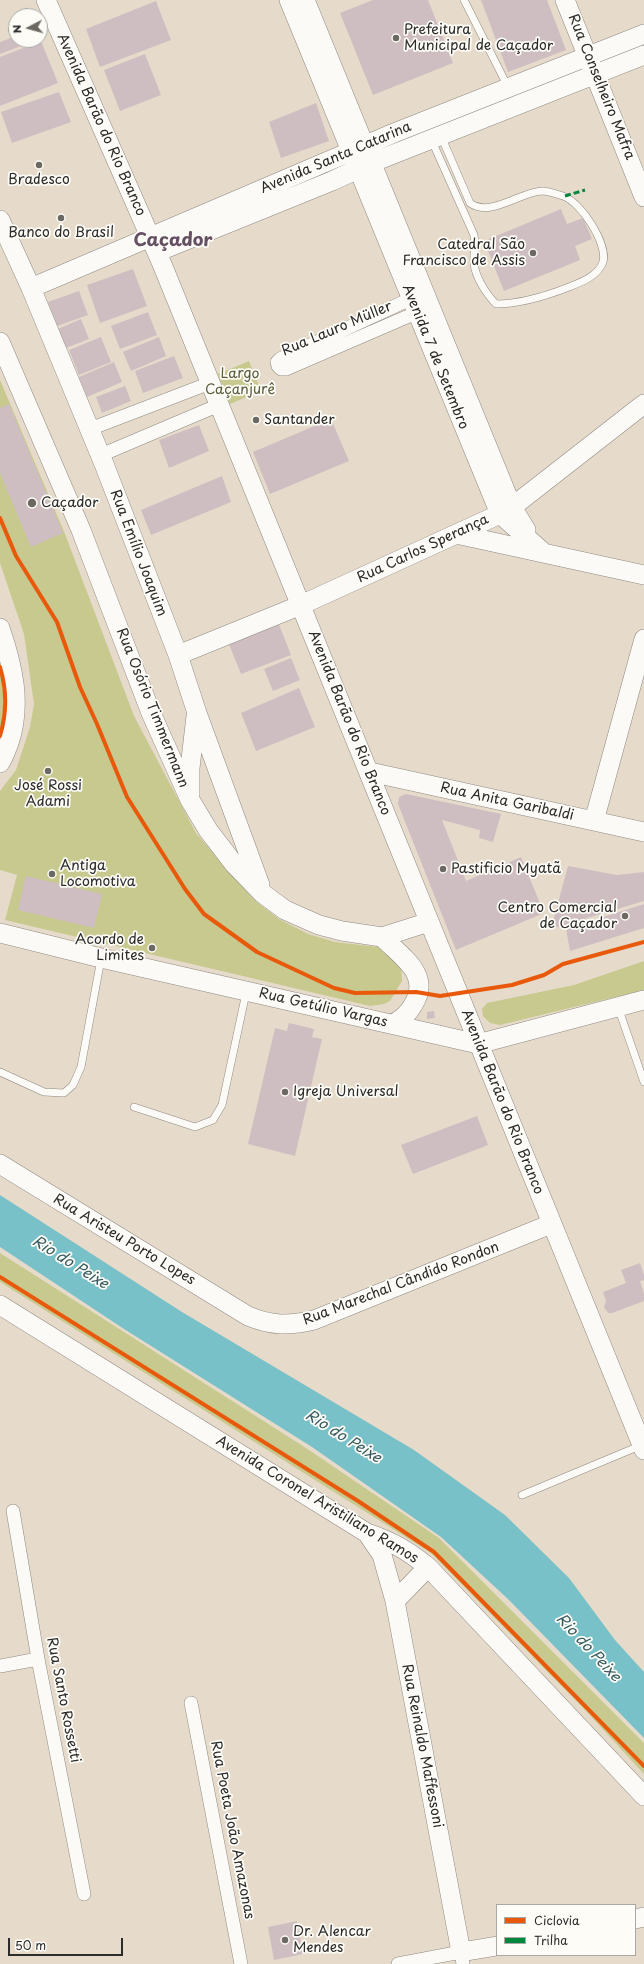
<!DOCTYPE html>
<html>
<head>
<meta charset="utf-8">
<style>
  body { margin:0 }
  #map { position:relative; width:644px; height:1964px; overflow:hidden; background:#e6dbcb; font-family:"Playpen Sans",sans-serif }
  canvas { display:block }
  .legend { position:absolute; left:496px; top:1904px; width:140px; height:52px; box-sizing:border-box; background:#fdfcf7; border:1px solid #a9a8a5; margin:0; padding:5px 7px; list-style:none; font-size:12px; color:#2b2b2b }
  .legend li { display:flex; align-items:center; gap:8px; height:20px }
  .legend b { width:20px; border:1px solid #a9a8a5 }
  .north { position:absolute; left:8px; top:8px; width:40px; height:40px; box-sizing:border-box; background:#fdfcf7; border:1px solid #a9a8a5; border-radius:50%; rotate:264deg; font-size:11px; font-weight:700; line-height:16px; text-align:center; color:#2b2b2b }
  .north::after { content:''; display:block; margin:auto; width:14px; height:18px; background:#6c6963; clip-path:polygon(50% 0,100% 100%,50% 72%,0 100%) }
  .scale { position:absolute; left:8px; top:1938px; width:115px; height:18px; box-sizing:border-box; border:2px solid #2b2b2b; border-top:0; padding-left:5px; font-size:12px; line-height:14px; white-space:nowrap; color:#2b2b2b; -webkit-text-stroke:3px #fdfcf7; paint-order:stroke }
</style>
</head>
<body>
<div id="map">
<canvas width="644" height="1964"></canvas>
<ul class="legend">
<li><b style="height:5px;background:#e8590c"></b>Ciclovia</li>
<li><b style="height:5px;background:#00873e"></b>Trilha</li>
</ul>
<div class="north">N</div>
<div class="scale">50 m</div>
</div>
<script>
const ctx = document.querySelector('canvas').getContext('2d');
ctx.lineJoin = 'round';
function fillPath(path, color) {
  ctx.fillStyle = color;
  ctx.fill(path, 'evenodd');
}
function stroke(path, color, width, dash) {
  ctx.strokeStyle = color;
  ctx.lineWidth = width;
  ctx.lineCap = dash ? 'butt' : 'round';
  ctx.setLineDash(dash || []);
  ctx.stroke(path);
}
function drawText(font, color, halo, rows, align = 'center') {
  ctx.font = font + ' "Playpen Sans",sans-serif';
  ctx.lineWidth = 3.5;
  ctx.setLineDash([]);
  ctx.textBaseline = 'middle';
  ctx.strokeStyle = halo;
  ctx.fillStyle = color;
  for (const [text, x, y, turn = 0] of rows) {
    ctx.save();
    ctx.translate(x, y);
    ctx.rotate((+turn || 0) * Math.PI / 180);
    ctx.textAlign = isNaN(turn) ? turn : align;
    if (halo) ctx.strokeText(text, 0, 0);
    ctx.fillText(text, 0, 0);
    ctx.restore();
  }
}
fillPath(new Path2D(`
  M249 361 261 391 230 404 218 374Z
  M0 380 65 534 134 716 196 833 253 899 279 919 308 934 335 942 378 947 390 955 401 968 402 981 390 1001 384 1004 370 1006 5 920 17 875 0 870V791L16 770 30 727 34 704 24 634 0 563Z
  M0 654 11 709 0 749Z
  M644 961V990L500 1025 490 1023 483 1016 482 1009 487 1003 574 985Z
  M0 1253 306 1448 439 1538 644 1743V1774L584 1709 431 1553 0 1282Z`), '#c8c98e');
fillPath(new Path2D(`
  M0 1195 182 1312 414 1450 505 1515 569 1578 615 1640 644 1672V1738L509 1600 441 1537 312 1447 124 1329 0 1247Z`), '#79c1c8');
fillPath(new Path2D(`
  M373 0H428L453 63 373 95 340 13Z
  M481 0H547L566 50 508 72Z
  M156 1 171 40 100 67 86 29Z
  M16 36V40H37L0 54V42Z
  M41 41 58 83 0 106V57Z
  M145 54 161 95 120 111 104 70Z
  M59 92 71 122 12 143 1 112Z
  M316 103 329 141 281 158 269 122Z
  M561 209 567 224 583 218 592 239 575 246 580 260 504 291 484 241Z
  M133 269 147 306 100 323 87 285Z
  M79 291 88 315 57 326 48 302Z
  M148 312 157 335 120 349 111 326Z
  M81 319 89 339 66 348 58 329Z
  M101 337 111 362 79 375 69 350Z
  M159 337 166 356 131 371 123 352Z
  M174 356 183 378 143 393 135 371Z
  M114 362 122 382 87 397 79 377Z
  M125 386 131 401 102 413 96 397Z
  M9 404 63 533 31 547 0 473V408Z
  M331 419 349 461 270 494 253 452Z
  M199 425 209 451 169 468 159 440Z
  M222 476 231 502 151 535 141 510Z
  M278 622 291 655 241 674 228 642Z
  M291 658 300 680 273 691 264 669Z
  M299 688 315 727 256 751 241 713Z
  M406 794 501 814 493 842 479 838 480 830 442 820 466 881 521 857 544 913 456 950 398 804 399 797Z
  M568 866 617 875 644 872V901L551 929Z
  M26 876 102 894 94 928 18 910Z
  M644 904V928L570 951 566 929Z
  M434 1011 435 1018 427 1019V1012Z
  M289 1023 314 1029 312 1037 322 1039 295 1156 248 1144 275 1028 287 1031Z
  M477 1116 488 1145 413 1174 401 1145Z
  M640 1263 644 1275V1280L640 1281 644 1293V1301L612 1313H608L604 1307 606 1301 603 1292 626 1283 621 1270Z
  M297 1921 303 1954 274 1960 268 1927Z`), '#cebec1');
const lane = new Path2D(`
  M464 0 508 87
  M432 141 474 235C476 245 473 254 474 263 475 277 487 295 496 304 521 304 546 296 569 287 582 282 598 276 603 262 608 244 581 202 563 196 557 194 548 191 542 191 520 192 490 218 470 203L441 136
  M618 1007 644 1082
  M0 1072 44 1092 64 1093 73 1085 81 1067 101 959
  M134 1107 195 1127 213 1120 222 1105 246 993
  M522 1495 642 1445`);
const street = new Path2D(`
  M419 295 280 359 277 362 278 366 281 369H286L425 309
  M90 429 210 383
  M101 455 219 405
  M13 1511 38 1659 84 1894
  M0 1666 38 1659
  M191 1703 241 1964
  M398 1964 461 1952 463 1964`);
const secondary = new Path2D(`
  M46 0 162 264 644 1450
  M289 0 500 514 543 552
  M305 0 512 507 526 530
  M565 0 644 197
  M0 220 31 288 104 464 178 655 197 713 260 885
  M157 252 332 181 371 163 644 55
  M31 288 394 133 644 34
  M0 342 81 530 151 713 190 800 208 830 234 864 262 893 285 910 319 925 342 931 382 937 429 922
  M456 534 644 575
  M0 628C13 666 22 704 9 743 6 750 4 757 0 763
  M178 655 301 605 500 514 512 507 644 404
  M370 772 644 832
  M190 795V768L196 716
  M594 821 644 639
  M0 933 101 958 478 1044 644 1000
  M382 937C402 957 432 975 413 1005 408 1014 403 1018 393 1024
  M0 1164 248 1316C272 1326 289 1326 314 1320L551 1224
  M0 1305 367 1533C393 1542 407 1550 428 1567L644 1796
  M367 1533 382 1555 395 1601 461 1952 497 1946
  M395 1601 428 1567
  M635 1919 644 1917`);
stroke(lane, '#8e8881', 8);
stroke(street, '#8e8881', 14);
stroke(secondary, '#8e8881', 20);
stroke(lane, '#fbfaf7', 7);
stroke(street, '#fbfaf7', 13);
stroke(secondary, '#fbfaf7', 19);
stroke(new Path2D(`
  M565 196 585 190`), '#00873e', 3, [6, 3]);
stroke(new Path2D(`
  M0 518 16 556 57 622 80 687 97 724 127 797 185 889 204 914 257 952 334 988 355 993 416 992 440 996 512 985 544 975 563 964 644 942
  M0 667C7 690 7 713 0 736
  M0 1277 358 1501 434 1552 644 1766`), '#e8590c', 4);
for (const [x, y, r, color] of [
  [396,38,4,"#6c6963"],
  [39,165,4,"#6c6963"],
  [61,218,4,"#6c6963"],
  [533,253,4,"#6c6963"],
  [256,420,4,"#6c6963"],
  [32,503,5,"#6c6963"],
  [48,771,4,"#6c6963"],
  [443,869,4,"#6c6963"],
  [52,874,4,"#6c6963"],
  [625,916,4,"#6c6963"],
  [152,948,4,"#6c6963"],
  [285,1092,4,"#6c6963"],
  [285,1940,4,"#6c6963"]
]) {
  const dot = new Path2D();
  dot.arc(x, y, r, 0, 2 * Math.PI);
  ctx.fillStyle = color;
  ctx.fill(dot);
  stroke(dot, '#fdfcf7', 1.5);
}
drawText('14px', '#2b2b2b', '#fdfcf7', [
  ["Prefeitura",404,30],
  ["Municipal de Caçador",404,46],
  ["Bradesco",39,180,"center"],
  ["Banco do Brasil",61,233,"center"],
  ["Catedral São",525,245,"right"],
  ["Francisco de Assis",525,261,"right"],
  ["Santander",264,420],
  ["Caçador",41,503],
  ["José Rossi",48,786,"center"],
  ["Adami",48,802,"center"],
  ["Antiga",60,866],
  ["Locomotiva",60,882],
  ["Pastificio Myatã",451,869],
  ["Centro Comercial",617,908,"right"],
  ["de Caçador",617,924,"right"],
  ["Acordo de",144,940,"right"],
  ["Limites",144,956,"right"],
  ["Igreja Universal",293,1092],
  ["Dr. Alencar",293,1932],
  ["Mendes",293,1948]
], 'left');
drawText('14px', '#2b2b2b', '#fdfcf7', [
  ["Rua Conselheiro Mafra",601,87,68],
  ["Avenida Barão do Rio Branco",101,125,66],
  ["Avenida Santa Catarina",336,158,-23],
  ["Rua Lauro Müller",337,329,-23],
  ["Avenida 7 de Setembro",435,357,68],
  ["Rua Carlos Sperança",423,549,-25],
  ["Rua Emílio Joaquim",138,553,69],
  ["Rua Osório Timmermann",152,708,68],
  ["Avenida Barão do Rio Branco",349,723,68],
  ["Rua Anita Garibaldi",507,802,12],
  ["Rua Getúlio Vargas",323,1008,13],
  ["Avenida Barão do Rio Branco",502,1102,68],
  ["Rua Aristeu Porto Lopes",124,1240,31],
  ["Rua Marechal Cândido Rondon",401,1284,-21],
  ["Avenida Coronel Aristiliano Ramos",317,1500,31],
  ["Rua Santo Rossetti",63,1700,79],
  ["Rua Reinaldo Maffessoni",422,1746,79],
  ["Rua Poeta João Amazonas",232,1830,79]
]);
drawText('14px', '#595d3c', '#fdfcf7', [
  ["Largo",240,374],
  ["Caçanjurê",240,390]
]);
drawText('italic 15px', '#365c61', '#fdfcf7', [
  ["Rio do Peixe",70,1263,32],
  ["Rio do Peixe",343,1437,32],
  ["Rio do Peixe",588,1648,47]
]);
drawText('bold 18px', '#644f63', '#fdfcf7', [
  ["Caçador",173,241]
]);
</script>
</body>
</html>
